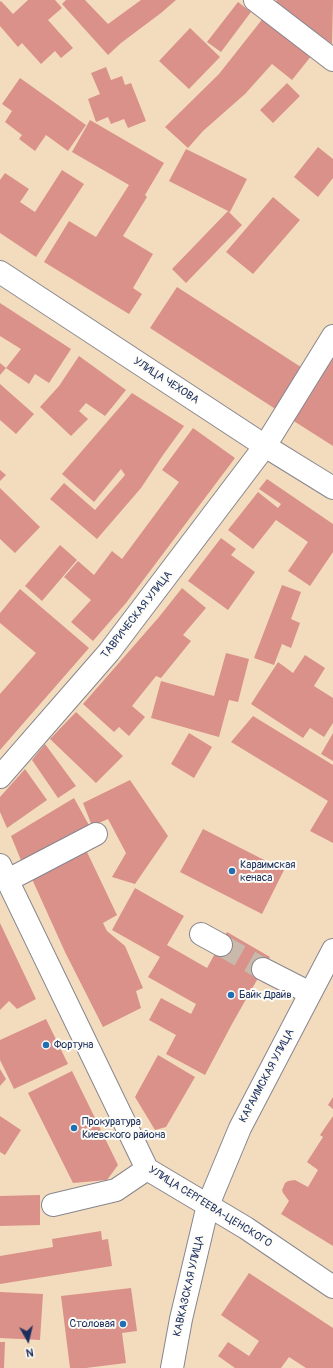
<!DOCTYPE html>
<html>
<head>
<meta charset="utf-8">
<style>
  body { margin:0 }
  #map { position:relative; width:333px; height:1368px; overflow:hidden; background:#f3dcbd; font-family:Pangolin,sans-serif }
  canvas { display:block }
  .north { position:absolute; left:8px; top:1320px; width:40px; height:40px; -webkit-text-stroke:3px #fdfcf7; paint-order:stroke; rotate:172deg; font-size:11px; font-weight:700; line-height:16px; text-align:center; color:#1b2f5e }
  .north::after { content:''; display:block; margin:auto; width:14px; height:18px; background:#1b2f5e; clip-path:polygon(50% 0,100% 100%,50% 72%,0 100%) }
</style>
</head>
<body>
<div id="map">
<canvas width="333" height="1368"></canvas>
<div class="north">N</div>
</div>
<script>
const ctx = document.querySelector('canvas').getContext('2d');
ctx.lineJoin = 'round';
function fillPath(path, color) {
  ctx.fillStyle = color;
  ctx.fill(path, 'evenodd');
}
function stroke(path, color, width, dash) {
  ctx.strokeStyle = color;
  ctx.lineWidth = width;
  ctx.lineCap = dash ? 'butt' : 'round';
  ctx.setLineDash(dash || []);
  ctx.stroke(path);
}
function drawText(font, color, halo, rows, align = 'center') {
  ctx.font = font + ' Pangolin,sans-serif';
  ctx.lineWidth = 4;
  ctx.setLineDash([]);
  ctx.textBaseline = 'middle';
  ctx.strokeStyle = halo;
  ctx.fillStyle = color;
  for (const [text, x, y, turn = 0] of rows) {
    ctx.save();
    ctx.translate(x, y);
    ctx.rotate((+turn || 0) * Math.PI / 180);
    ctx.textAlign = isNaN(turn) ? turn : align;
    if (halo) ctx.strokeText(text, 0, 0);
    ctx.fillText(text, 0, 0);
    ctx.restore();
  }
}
fillPath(new Path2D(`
  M28 0H55L62 8 48 20 73 48 61 58 55 51 41 64 22 43 18 47 0 26V2L1 1 13 14Z
  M66 0H85L108 24 141 0H176L161 13 121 43 108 55 62 4Z
  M277 0H333L332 44 275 3Z
  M238 2 251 12 221 52 207 42Z
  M264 17 312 55 292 80 272 64 245 94 203 131 188 148 165 127 219 74Z
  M190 28 220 57 189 89 159 61Z
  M106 67 111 80 122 76 125 85 131 83 146 121 128 128 124 119 111 124 108 117 96 122 88 99 100 94 91 73Z
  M20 78 86 125 68 151 46 135 35 151 19 139 22 135 5 122 12 111 2 104Z
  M287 83 300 96 273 123 260 110Z
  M90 120 164 163 145 195 147 197 123 236 153 254 133 288 142 294 129 314 44 262 69 221 96 237 129 185 72 152Z
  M318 147 333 159V178L318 197 294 177Z
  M186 149 247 179 230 212 169 181Z
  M62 170 84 184 36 257 0 233V180L5 173 29 189 20 202 35 212Z
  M273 197 300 220 253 274 226 252Z
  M228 211 242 225 186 283 172 269Z
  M177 287 304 369 277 410 150 328Z
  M0 303 71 349 49 383 35 374 29 384 6 368 21 349 0 336Z
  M333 352V446L289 418Z
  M79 356 126 390 105 416 86 403 79 411 88 419 71 436 40 407 59 386Z
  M0 363 6 368 0 375Z
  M0 384 34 414 16 434 0 420Z
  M132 393 184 426 163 455 141 488 97 539 50 499 64 483 95 510 125 475 121 469 94 502 62 474Z
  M193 428 235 458 126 603 93 641 71 622 91 600 64 577 78 561 94 575 112 551 122 559 179 482 162 470Z
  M0 470 6 475 0 481Z
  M267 479 333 524V552L310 586 288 571 308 542 276 520 253 549 228 530 258 492 278 508 281 504 259 489Z
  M0 488 40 527 15 553 0 539Z
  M221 538 236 549 231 555 255 572 228 610 188 581Z
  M60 545 77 560 42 601 25 586Z
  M282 585 301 592 291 619 300 623 291 648 282 644 274 665 254 658Z
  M182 588 206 608 183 635 191 641 161 678 156 676 132 706 145 717 129 736 119 727 114 732 83 704 159 617Z
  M20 589 89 648 0 750V694L36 653 0 623V613Z
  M226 653 249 659 238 702 229 700 219 737 151 718 161 681 214 696Z
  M305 655 325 668 314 686 333 698V723L324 737 310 728 303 738 251 704 278 662 293 673Z
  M76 712 123 756 96 783 50 739Z
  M253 716 333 765V843L310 831 328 801 231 742Z
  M189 733 212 747 194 778 171 764Z
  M333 733V761L321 754Z
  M45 744 76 786 58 798 32 760Z
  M25 769 47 800 7 828 0 812V797Z
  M130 780 168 836 135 884 112 877 126 853 108 819 92 826 83 803Z
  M74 798 90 827 23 865 11 836Z
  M203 829 284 870 262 914 180 872Z
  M87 852 117 915 103 923 107 931 125 946 143 988 136 991 141 1008 103 1027 65 952 32 879Z
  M135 888 184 916 167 945 207 968 227 932 270 957 232 1024 205 1075 166 1054 176 1035 149 1020 161 998 191 1014 196 1004 148 977 160 957 112 930Z
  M0 923 36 999 17 1009 9 1001 0 1010Z
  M46 1019 68 1064 14 1089 0 1060V1040Z
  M158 1055 195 1077 166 1127 155 1130 135 1097Z
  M0 1069 6 1079 0 1086Z
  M72 1071 118 1165 107 1180 73 1183 28 1093Z
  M333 1097V1109L328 1105Z
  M0 1116 21 1130 5 1155 0 1152Z
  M333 1116V1246L281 1214 289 1201 283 1193 282 1190 285 1183 288 1181 295 1180 308 1187 318 1170 307 1162 323 1137 320 1135Z
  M40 1195V1225L0 1226V1196Z
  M101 1231 102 1240 108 1239 112 1266 0 1284V1256L53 1247 52 1239Z
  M249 1273 333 1328V1368H306L289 1357 281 1368H235L218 1356 228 1342 249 1356 259 1341 221 1315Z
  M131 1288 137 1331 122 1333 126 1363 86 1368H70L61 1296Z
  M0 1292 43 1294 40 1340 0 1338Z
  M0 1342H5L4 1368H0Z`), '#d9918a');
stroke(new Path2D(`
  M221 945 263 969`), '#c8b9aa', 22, [22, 11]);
const minor = new Path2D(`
  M255 0 333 60
  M0 777 109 652 265 446 333 336
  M0 865 147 1169 246 1228 333 1287
  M8 880 96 834
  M201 934 221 945
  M263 969 310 993
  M53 1205 116 1190 147 1169`);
const major = new Path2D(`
  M0 272 265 446 333 488
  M172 1368 181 1319 208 1205 240 1128 333 950`);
stroke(minor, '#87868e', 24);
stroke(major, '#87868e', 24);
stroke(minor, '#fff', 22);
stroke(major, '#fff', 22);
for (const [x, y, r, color] of [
  [232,871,4,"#1f6fb2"],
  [231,995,4,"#1f6fb2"],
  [46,1045,4,"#1f6fb2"],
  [74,1128,4,"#1f6fb2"],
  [123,1324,4,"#1f6fb2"]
]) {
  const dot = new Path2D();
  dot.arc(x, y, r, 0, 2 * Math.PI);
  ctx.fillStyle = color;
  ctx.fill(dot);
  stroke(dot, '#fdfcf7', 1.5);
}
drawText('11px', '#1b2f5e', '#fdfcf7', [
  ["УЛИЦА ЧЕХОВА",166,381,33],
  ["ТАВРИЧЕСКАЯ УЛИЦА",137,615,-52],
  ["КАРАИМСКАЯ УЛИЦА",267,1076,-62],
  ["УЛИЦА СЕРГЕЕВА-ЦЕНСКОГО",210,1207,32],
  ["КАВКАЗСКАЯ УЛИЦА",189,1286,-77]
]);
drawText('11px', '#1b2f5e', '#fdfcf7', [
  ["Караимская",240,865],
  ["кенаса",240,878],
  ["Байк Драйв",239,995],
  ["Фортуна",54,1045],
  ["Прокуратура",82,1122],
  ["Киевского района",82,1135],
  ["Столовая",115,1324,"right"]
], 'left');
</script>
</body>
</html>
